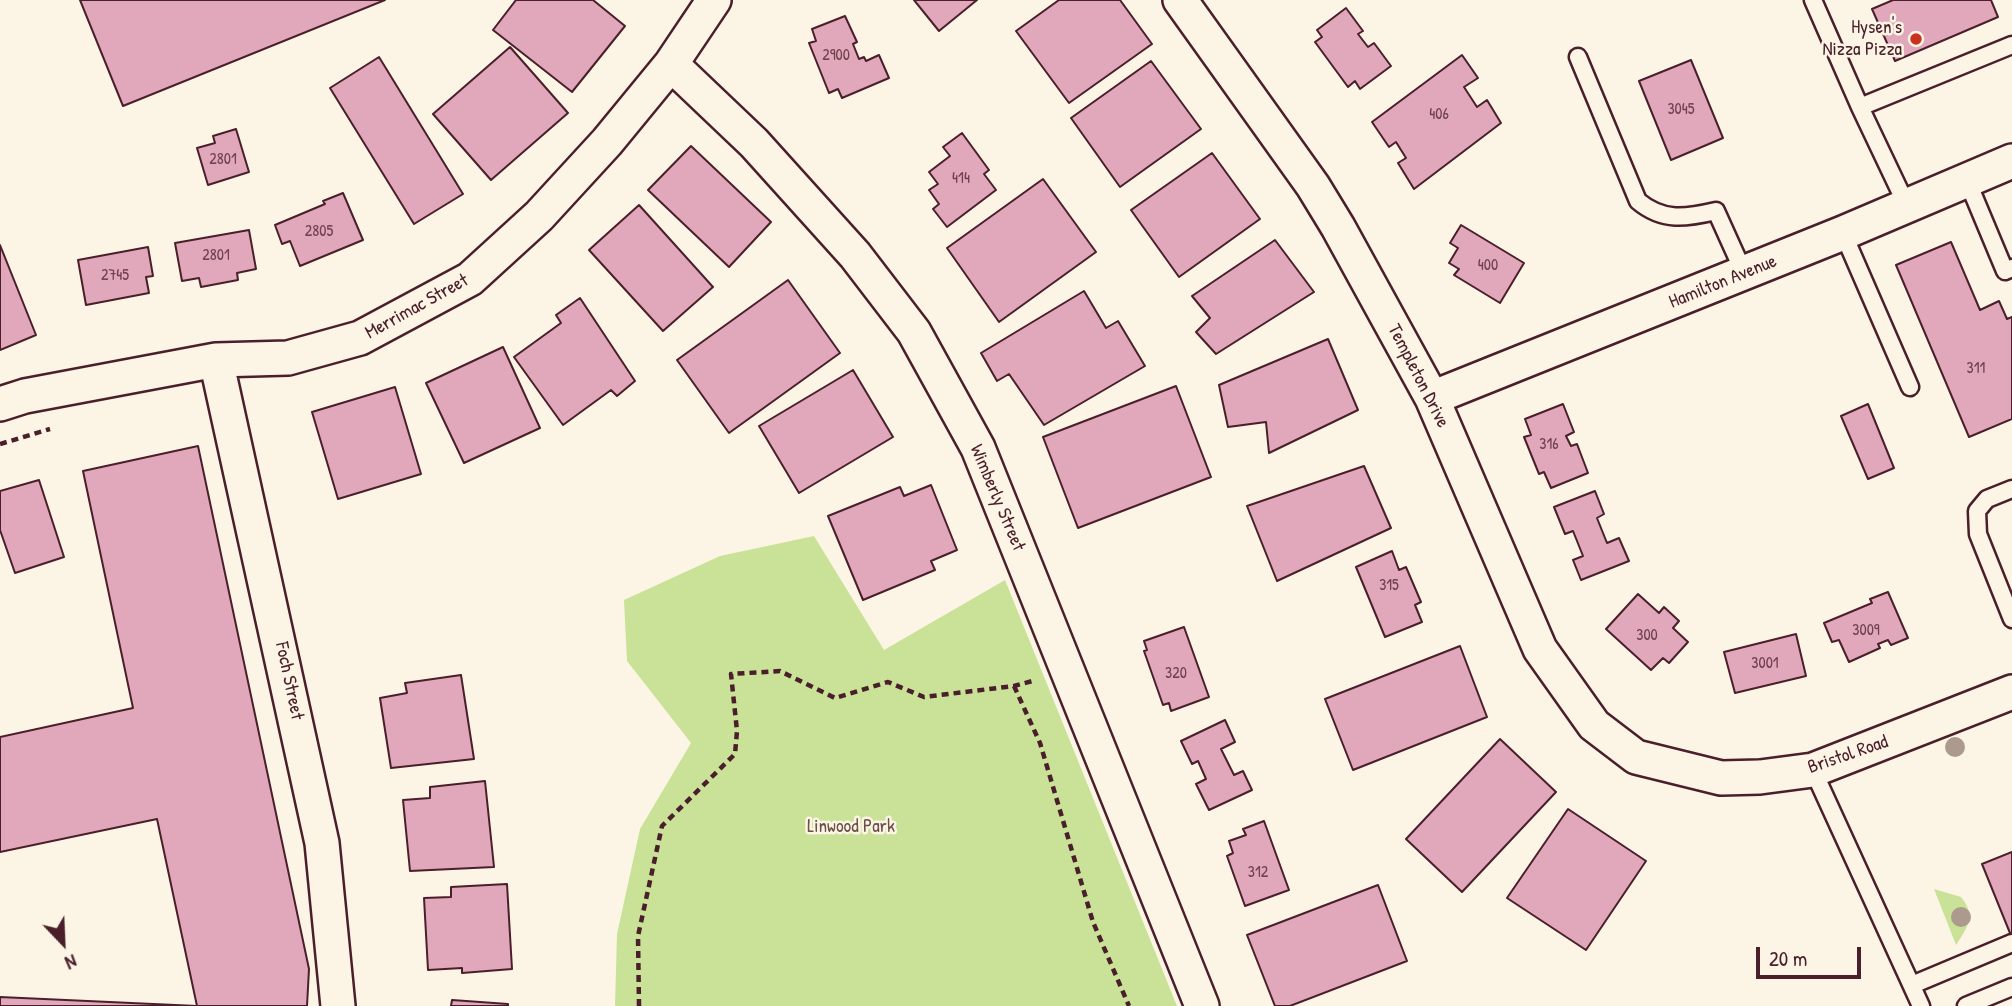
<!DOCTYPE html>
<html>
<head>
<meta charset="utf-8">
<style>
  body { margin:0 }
  #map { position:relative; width:2012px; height:1006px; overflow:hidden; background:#fcf5e5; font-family:"Patrick Hand",sans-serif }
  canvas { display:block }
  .north { position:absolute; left:28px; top:908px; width:70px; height:70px; -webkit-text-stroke:5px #fcf5e5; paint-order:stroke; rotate:157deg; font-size:19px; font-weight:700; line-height:28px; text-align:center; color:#4a1f2b }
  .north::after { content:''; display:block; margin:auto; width:24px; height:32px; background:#4a1f2b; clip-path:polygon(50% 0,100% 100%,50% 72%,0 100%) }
  .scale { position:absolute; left:1756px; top:947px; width:105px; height:32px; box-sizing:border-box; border:4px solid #4a1f2b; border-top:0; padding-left:9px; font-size:21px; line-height:24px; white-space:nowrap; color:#4a1f2b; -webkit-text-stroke:5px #fcf5e5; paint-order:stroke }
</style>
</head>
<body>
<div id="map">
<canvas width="2012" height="1006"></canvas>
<div class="north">N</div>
<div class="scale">20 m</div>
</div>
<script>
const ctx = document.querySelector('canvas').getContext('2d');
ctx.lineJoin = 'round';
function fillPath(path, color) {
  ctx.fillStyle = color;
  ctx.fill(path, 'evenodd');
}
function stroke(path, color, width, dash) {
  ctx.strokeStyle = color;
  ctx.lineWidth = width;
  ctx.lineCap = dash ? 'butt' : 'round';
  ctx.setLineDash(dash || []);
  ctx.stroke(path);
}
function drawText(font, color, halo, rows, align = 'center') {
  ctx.font = font + ' "Patrick Hand",sans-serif';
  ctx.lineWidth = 5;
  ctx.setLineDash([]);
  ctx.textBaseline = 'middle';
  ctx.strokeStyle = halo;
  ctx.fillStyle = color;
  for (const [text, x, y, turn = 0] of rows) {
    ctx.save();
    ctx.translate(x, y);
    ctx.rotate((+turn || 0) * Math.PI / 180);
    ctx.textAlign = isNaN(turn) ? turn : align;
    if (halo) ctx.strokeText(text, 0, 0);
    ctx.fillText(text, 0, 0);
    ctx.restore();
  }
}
fillPath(new Path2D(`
  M814 536 884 650 1005 580 1177 1006H615L617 934 640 829 691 743 627 661 624 600 720 556Z
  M1934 889 1961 897C1976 915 1968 927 1956 945Z`), '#c9e298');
const building = new Path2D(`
  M80 0H385L123 106Z
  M516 0H593L625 26 572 92 493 30Z
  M914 0H977L939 31Z
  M1059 0H1120L1152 44 1069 103 1016 31Z
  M1893 0H1991L1998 17 1895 61 1872 9Z
  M1346 8 1363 31 1358 34 1368 47 1374 43 1391 66 1360 89 1355 81 1348 87 1315 42 1322 37 1317 30Z
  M845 16 857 42 853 44 859 59 864 57 866 61 879 55 889 78 842 98 838 89 829 93 809 43 816 41 812 29Z
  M510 47 568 113 491 180 433 114Z
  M1462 55 1478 78 1464 87 1477 107 1487 100 1501 123 1414 189 1398 163 1406 158 1396 142 1389 147 1372 122Z
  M379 57 463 194 414 224 330 88Z
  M1691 60 1723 138 1671 160 1639 81Z
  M1151 61 1201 129 1120 187 1071 118Z
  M236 129 249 172 208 185 197 148 215 143 213 136Z
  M962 133 989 170 984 174 996 190 947 227 933 209 939 204 929 190 938 184 929 172 950 156 943 147Z
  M691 146 771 222 729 267 648 190Z
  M1212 153 1260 219 1179 277 1131 210Z
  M1043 179 1096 252 999 322 947 248Z
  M343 193 363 240 300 266 290 241 282 244 275 225 325 204 323 201Z
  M639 205 713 287 663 331 589 250Z
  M1461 225 1524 263 1500 303 1454 275 1459 269 1449 263 1458 248 1450 243Z
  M249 230 256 269 237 273 238 280 201 287 199 278 182 281 175 243Z
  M1275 240 1314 292 1216 354 1196 332 1210 318 1192 296Z
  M1951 242 1980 310 1999 301 2007 319 2012 317V419L1969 437 1896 265Z
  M0 245 36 335 0 350Z
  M148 247 153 276 146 277 149 293 86 305 78 260Z
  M788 280 840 353 729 433 677 360Z
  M1084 291 1106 328 1118 321 1145 366 1044 425 1009 374 997 381 981 353Z
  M580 298 635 381 617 396 611 390 563 425 514 357 561 323 556 315Z
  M1328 339 1358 410 1269 453 1266 422 1228 427 1219 385Z
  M503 347 540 428 464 463 426 383Z
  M853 370 893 437 799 493 759 426Z
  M1176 386 1211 477 1078 528 1043 437Z
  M395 387 421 474 338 499 312 412Z
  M1563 404 1574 432 1566 436 1571 446 1577 444 1588 473 1551 488 1544 472 1539 474 1524 437 1531 435 1525 419Z
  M1868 404 1894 468 1868 479 1841 416Z
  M198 446 309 969 307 1006H197L157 819 0 852V737L133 708 83 471Z
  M1364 466 1391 528 1277 581 1247 506Z
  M39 480 64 557 15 573 0 530V491Z
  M931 485 957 550 931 561 935 570 863 600 828 516 900 487 904 496Z
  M1595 491 1604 514 1597 518 1607 543 1619 538 1629 561 1581 580 1573 560 1583 556 1573 531 1565 534 1554 507Z
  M1392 551 1399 570 1406 567 1421 602 1415 605 1422 622 1385 637 1356 567Z
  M1888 592 1908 638 1891 645 1888 640 1878 644 1880 648 1849 662 1839 640 1832 642 1824 623 1872 603 1870 599Z
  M1638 594 1659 613 1664 607 1679 621 1673 628 1688 642 1669 663 1663 658 1651 670 1606 629Z
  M1184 627 1209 697 1171 711 1169 703 1163 705 1144 651 1147 650 1144 641Z
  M1796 634 1806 676 1735 693 1724 652Z
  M1460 646 1487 717 1353 770 1325 699Z
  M461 675 474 759 391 768 380 698 407 693 405 683Z
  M1225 720 1235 742 1221 749 1234 775 1243 771 1252 790 1209 810 1196 784 1206 779 1198 761 1192 764 1181 741Z
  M1500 739 1556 792 1462 892 1406 839Z
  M485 781 494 867 410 871 403 800 430 798V787Z
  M1568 809 1646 861 1586 950 1507 898Z
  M1264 821 1289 890 1245 906 1227 856 1233 853 1229 841 1246 835 1243 829Z
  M2012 852V938L1982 864Z
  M507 884 512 969 462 973V968L428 970 424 898 451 897V887Z
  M1378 885 1407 961 1290 1006H1275L1247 935Z
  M0 997 197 1006H203H0Z
  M452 1000 508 1004V1006H451Z`);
fillPath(building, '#e0a8ba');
stroke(building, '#4a1f2b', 2);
const lane = new Path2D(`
  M1813 0 1860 107
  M1578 57 1638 201C1663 222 1686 218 1716 211L1744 273
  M1967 180 2005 271 2012 268
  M1907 206 1860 107 2012 45
  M1843 233 1910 387
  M2012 489 1987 499 1977 511 1978 534 2012 619
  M1813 770 1921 1006
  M1912 985 2012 943
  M1966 1006 2012 987`);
const street = new Path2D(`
  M1180 0 1313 186 1338 227 1432 398 1540 649 1594 725 1636 757 1721 778 1760 777 1813 770 2012 692
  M671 64 754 143 855 255 914 332 978 448 1202 1006
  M216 360 322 843 338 1006
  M1432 398 1843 233 2012 161
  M0 404 25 396 216 360 288 358 360 338 470 279 539 216 607 142 671 64 714 0`);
stroke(lane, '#4a1f2b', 21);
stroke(street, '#4a1f2b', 38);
stroke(new Path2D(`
  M0 444 50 429
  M1014 686 1040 743 1093 922 1129 1006
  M639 1006 638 936 662 826 735 754 737 731 731 674 780 671 835 698 888 682 924 697 1014 686 1036 680`), '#4a1f2b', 4.5, [7, 5]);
stroke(lane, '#fcf5e5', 16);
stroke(street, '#fcf5e5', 33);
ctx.fillStyle = '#ac9a8e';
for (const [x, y] of [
  [1955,747],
  [1961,917]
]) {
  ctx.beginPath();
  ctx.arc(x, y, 10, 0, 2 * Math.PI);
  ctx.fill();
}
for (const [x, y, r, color] of [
  [1916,39,7,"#c8321e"]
]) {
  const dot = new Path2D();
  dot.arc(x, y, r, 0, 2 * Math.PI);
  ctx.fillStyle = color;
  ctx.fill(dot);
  stroke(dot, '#fcf5e5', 2.5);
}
drawText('16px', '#70414f', null, [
  ["2900",836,56],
  ["3045",1681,110],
  ["406",1439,115],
  ["2801",223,160],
  ["414",961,179],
  ["2805",319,232],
  ["2801",216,256],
  ["400",1488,266],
  ["2745",115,276],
  ["311",1976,369],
  ["316",1549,445],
  ["315",1389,586],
  ["3009",1866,631],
  ["300",1647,636],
  ["3001",1765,664],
  ["320",1176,674],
  ["312",1258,873]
]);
drawText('19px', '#4a1f2b', '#fcf5e5', [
  ["Hysen's",1902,28],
  ["Nizza Pizza",1902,50]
], 'right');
drawText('19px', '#4a1f2b', '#fcf5e5', [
  ["Hamilton Avenue",1723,282,-22],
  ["Merrimac Street",417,307,-29],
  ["Templeton Drive",1418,376,63],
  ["Wimberly Street",997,498,67],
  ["Foch Street",289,681,78],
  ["Bristol Road",1848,755,-19]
]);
drawText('19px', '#6a5046', '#fcf5e5', [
  ["Linwood Park",851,827]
]);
</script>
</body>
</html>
